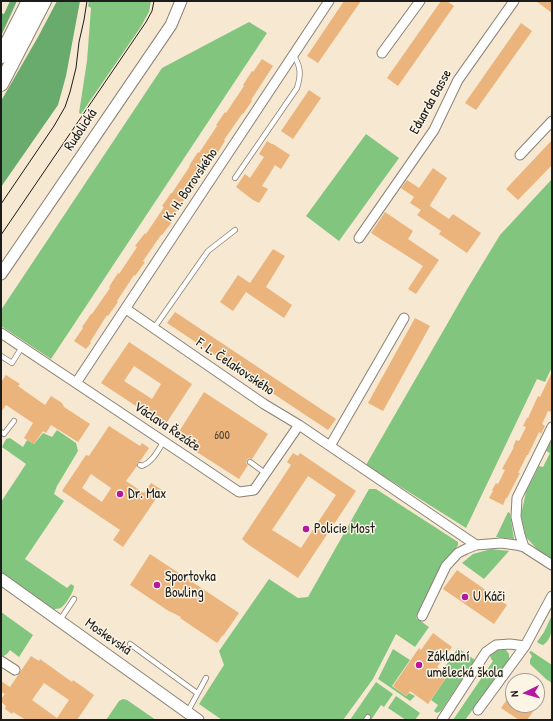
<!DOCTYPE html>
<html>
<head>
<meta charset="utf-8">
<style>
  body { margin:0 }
  #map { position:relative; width:553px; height:721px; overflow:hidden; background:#f7e8d1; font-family:"Patrick Hand",sans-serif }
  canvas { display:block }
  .frame { position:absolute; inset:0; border:2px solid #1c1c1c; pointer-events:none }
  .north { position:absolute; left:505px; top:673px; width:40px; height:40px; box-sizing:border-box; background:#fcf5e5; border:1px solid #a29e95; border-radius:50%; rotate:265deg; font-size:11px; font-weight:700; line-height:16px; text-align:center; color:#1c1c1c }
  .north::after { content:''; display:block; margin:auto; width:14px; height:18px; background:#b5179e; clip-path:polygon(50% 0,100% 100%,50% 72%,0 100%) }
</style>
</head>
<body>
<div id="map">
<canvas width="553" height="721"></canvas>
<div class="frame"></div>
<div class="north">N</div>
</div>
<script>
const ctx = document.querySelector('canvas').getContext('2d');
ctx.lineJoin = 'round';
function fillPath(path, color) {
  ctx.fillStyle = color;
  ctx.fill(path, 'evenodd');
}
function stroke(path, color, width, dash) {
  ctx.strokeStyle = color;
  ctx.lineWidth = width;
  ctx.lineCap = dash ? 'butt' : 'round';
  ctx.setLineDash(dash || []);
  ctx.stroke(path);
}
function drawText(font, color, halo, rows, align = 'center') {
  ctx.font = font + ' "Patrick Hand",sans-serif';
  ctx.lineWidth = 3;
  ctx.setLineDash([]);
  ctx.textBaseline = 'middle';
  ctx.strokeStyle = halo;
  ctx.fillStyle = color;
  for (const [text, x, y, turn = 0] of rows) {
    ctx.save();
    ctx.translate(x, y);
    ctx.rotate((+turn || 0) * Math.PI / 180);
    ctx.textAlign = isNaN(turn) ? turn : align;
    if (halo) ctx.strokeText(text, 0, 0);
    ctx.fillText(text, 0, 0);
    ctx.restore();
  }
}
fillPath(new Path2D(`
  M89 1H151L149 12 140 28 81 114 79 113 87 61 91 8 88 6Z
  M249 22 267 33 51 359 1 326V310L162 68Z
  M366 134 399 158 339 241 306 216Z
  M552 179V367L545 382 537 379 466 528 366 465 469 286 500 235Z
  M57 430 76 443 78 451 57 486 54 494 64 501 25 559 67 588 71 584 74 586C74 591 67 602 63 606 60 609 57 609 53 609L1 572V502L26 464 2 447 6 439 10 438 23 447 27 440 34 444 43 433 52 437Z
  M552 439V560L543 556 526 537 521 515 526 492 539 466 543 467 550 453 546 451Z
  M369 489H376L458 542V545L455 550 445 561 416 618 429 627 415 647 396 634 373 679 343 720H222L199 704 224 665 219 651 269 579 298 598 308 597Z
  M508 512 510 513 514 539 496 537Z
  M491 549 509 551 484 579 462 563 473 554Z
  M1 612 33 635 19 657 10 650 7 654 2 657 1 656Z
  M552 615C552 626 553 639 543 645L540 644 537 642 544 632Z
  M458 648 475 660 441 711 437 713 434 711 438 705 431 700 448 675 442 671Z
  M393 649 410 660 392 686 406 696 409 693 415 696 410 701 378 679Z
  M499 649 506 650 509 654V661L465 720H453L493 661 491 659 490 655 493 652Z
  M531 651 552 665V683L546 679 530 664V660L532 656 529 652Z
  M376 682 393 694 384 707 381 705 371 720H350Z
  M396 696 420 713 415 720H406L388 708Z
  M123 699 127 700 156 720H106L119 701Z`), '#82c57e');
fillPath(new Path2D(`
  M10 1H17L1 36V13L4 14Z
  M57 1H80L66 76 58 105 1 187V101L38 37Z`), '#69aa6d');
fillPath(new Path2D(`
  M344 1H361L318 63 307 56Z
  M441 1H447L454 6 398 86 387 78Z
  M536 1H552V13Z
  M521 23 532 31 476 110 465 103Z
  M262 59 273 66 251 100 252 101 243 114H242L224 140 225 141 216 155 215 154 197 180 198 181 189 195 188 194 170 221 172 222 162 235H161L143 261 145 262 135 276 134 275 117 301 118 302 108 316 107 315 90 342 91 343 86 349 74 341 83 328 82 327 91 314H92L110 288 109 287 118 273 119 274 137 247 135 246 145 233 146 234 164 207 162 206 171 193H172L190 166H189L198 152 199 153 217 126 216 125 225 112 226 113 244 86 243 85 252 71 253 72Z
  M309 90 321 98 293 139 281 131Z
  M552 140V165L518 200 506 189Z
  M267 141 272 144H273L290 155 281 169 275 165 269 175 262 186 268 189 259 203 253 200 236 187 245 174 250 178 264 157 259 154Z
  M433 168 447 178 430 205V206L449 219 453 214 481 233 467 253 439 234 441 231 417 215 421 210 410 203 414 197 401 188 407 180 419 188Z
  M385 212 413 231 408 239 439 260 416 294 408 289 423 266 371 233Z
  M273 249 285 256 266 287 292 305 284 318 246 292 233 311 220 302 238 275 250 283Z
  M175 312 336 419 328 430 167 323Z
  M415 318 430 326 383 411 368 403Z
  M129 342 192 384 165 425 101 383ZM134 366 161 384 152 399 124 381Z
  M552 372V412L548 411 542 424 545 426 541 434 539 432 528 455H527L518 473H520L507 498H506L503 505 489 498 493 491 492 490 496 483 498 484 505 470 502 469 514 447H513L516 440 519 441 526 427 523 426 527 418H528L538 396 540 397Z
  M6 375 20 384 18 386 45 405 51 396 62 403 64 407 90 424 78 442 51 425 46 433 43 431 34 444 24 438 33 423 6 405 1 412V382Z
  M204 392 268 434 252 459 249 458 247 460 246 463 248 465 239 479 175 438Z
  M109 426 140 446 142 443 149 448 140 461 137 463V466L126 481 144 493 151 483 162 490 123 547 113 540 120 530 62 491 86 455 89 456ZM91 474 111 488 102 502 82 488Z
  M293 453 298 456 300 453 356 491 298 578 249 545 242 539 291 465 287 462ZM308 476 336 495 301 548 272 530Z
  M150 554 239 613 223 636V635L217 643 180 618 181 617 167 610 130 585Z
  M457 570 507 605 494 624 443 589Z
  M433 633 452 647 437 667 448 675 428 704 410 691 406 696 393 686 419 648 421 650Z
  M31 656 39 661 40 659 72 682 73 680 94 695 77 720H26L13 712 12 714 5 709 6 706 1 702V699L5 694 1 692V681L10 687ZM44 683 69 700 57 718 32 700Z
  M513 691V705H538L527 720H519L501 708Z`), '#eab47c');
const service = new Path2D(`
  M235 178 297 88C301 75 301 67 294 56
  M154 328 208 251 235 230
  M1 356 12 363 22 347
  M1 432 4 434 14 421
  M250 462 265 473
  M140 465 142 466C153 462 158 450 164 441
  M60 620 74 599
  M130 644 197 693
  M188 711 206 678
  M366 720 368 717`);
const minor = new Path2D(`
  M382 53 420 1
  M520 155 552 121
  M359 238 434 130 458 80 514 1
  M126 309 264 404 299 425 476 545
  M1 333 190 459 239 492 254 490 299 425
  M76 383 329 1
  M330 446 404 318
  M524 547 520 535 516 517 517 498 552 427
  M422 616 446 566 458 553 466 549 476 545 501 543 516 545 524 547 552 565
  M1 661 15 670
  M478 710 525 646 552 596
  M442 720 486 652 496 645 510 644 525 646`);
const tertiary = new Path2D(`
  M1 274 171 25 181 1
  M1 579 198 720`);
const trunk = new Path2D(`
  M1 56 29 1
  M1 84 44 1`);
stroke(service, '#8a8276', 6);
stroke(minor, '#8a8276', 11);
stroke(tertiary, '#8a8276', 13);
stroke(trunk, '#8a8276', 16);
stroke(service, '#fff', 4.5);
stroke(minor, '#fff', 9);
stroke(tertiary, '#fff', 11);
stroke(trunk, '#fff', 14);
stroke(new Path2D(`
  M1 204 54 126 65 107 70 92 76 68 79 42 84 20 87 1
  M1 235 146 22 152 11 154 1`), '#1c1c1c', 1);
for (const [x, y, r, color] of [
  [120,494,4,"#b5179e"],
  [306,529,4,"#b5179e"],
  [157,585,4,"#b5179e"],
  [465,597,4,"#b5179e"],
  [419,665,4,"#b5179e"]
]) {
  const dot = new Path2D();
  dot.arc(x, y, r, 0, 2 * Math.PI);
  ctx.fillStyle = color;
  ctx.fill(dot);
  stroke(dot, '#fcf5e5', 1.5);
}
drawText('12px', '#504234', null, [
  ["600",222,436]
]);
drawText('14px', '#1c1c1c', '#fcf5e5', [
  ["Eduarda Basse",431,102,-61],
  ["Rudolická",81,130,-56],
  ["K. H. Borovského",191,185,-56],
  ["F. L. Čelakovského",235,367,34],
  ["Václava Řezáče",167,427,34],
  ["Moskevská",108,637,35]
]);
drawText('14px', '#1c1c1c', '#fcf5e5', [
  ["Dr. Max",128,494],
  ["Policie Most",314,529],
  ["Sportovka",165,577],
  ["Bowling",165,593],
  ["U Káči",473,597],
  ["Základní",427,657],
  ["umělecká škola",427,673]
], 'left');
</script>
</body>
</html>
